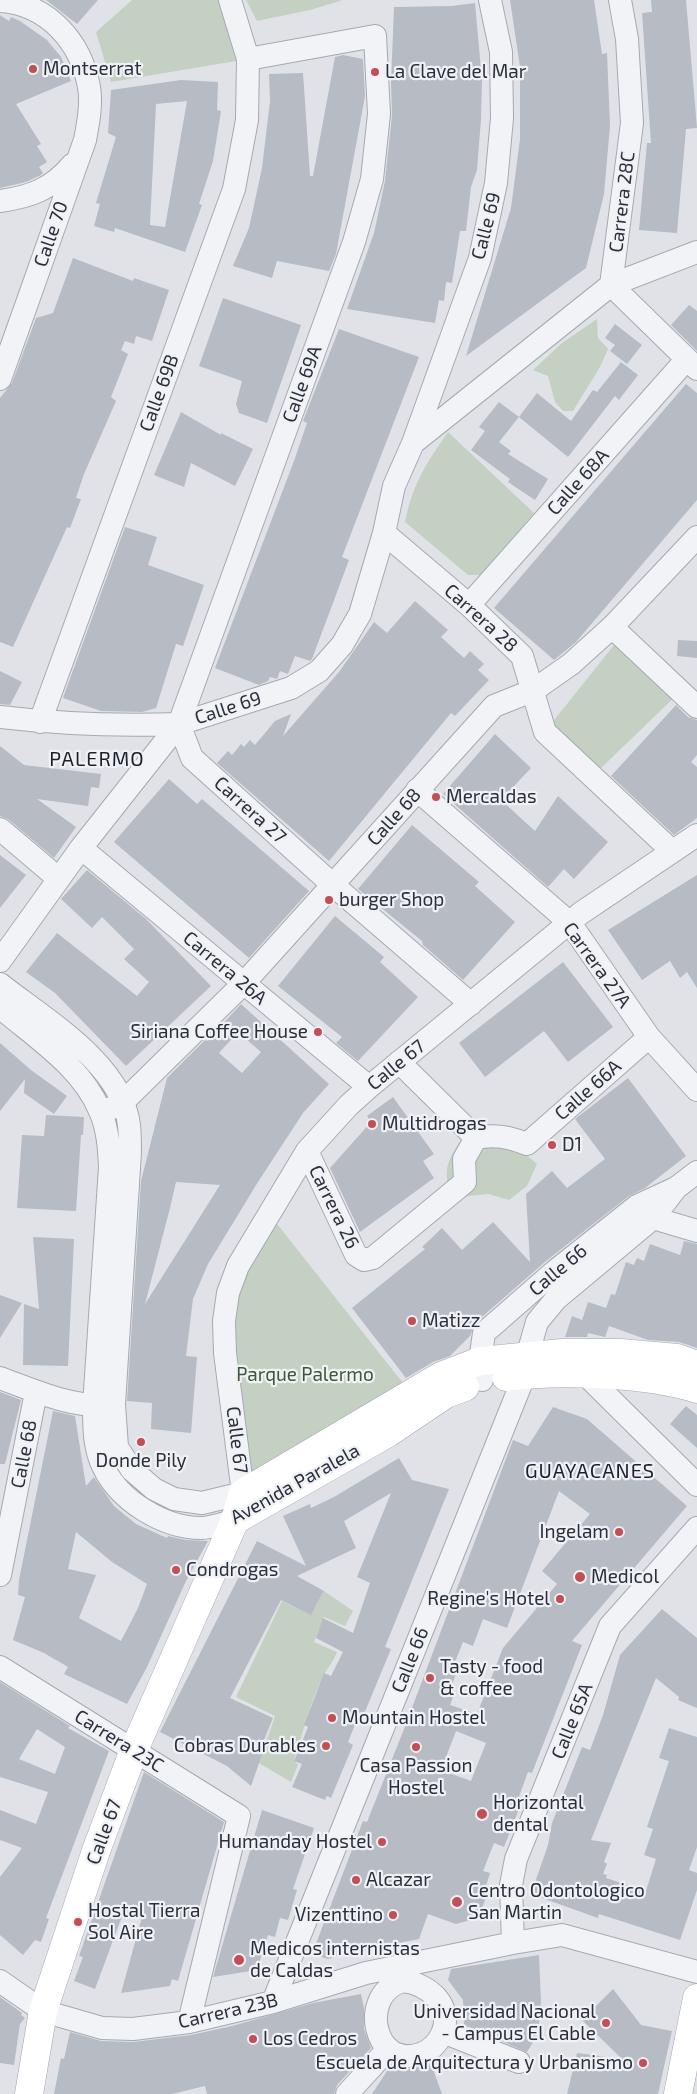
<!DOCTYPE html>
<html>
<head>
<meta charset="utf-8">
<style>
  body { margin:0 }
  canvas { display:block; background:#e0e2e8 }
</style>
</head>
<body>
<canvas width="697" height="2094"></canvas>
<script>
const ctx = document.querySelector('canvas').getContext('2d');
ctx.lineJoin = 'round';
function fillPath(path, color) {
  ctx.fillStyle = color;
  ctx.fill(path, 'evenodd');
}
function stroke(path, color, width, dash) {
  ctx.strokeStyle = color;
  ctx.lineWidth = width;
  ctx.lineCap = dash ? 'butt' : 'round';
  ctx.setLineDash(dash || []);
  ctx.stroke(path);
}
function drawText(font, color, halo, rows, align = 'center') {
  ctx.font = font + ' "Exo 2",sans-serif';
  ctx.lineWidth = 4.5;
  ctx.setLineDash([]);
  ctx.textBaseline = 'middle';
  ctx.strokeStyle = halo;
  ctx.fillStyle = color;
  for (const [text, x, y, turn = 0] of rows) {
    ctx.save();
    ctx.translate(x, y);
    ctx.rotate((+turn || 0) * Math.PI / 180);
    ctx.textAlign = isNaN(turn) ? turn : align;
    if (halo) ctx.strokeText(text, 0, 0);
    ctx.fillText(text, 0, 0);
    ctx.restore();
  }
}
fillPath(new Path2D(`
  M132 0H227L248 59 111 82 96 32Z
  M246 0H343L310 10 257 21Z
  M597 319 598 338 608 349 600 367 573 411H563L555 402 548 376 533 370 562 343Z
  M448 432 534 513 480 575H468L405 522C413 483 426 464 448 432Z
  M618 640 684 688 597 772 547 729Z
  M463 1137 514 1144 537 1164 527 1186 509 1200 488 1194 451 1198C443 1169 446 1162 463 1137Z
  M274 1220 414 1397 243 1492 232 1363 236 1295Z
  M324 1591 353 1611 345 1626 324 1617 314 1642 337 1652C334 1661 328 1667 324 1675 310 1701 303 1733 294 1760L298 1765 291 1782 259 1763 275 1716 236 1697 282 1601 310 1614Z`), '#c4d1c2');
fillPath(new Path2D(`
  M46 0H98L77 24Z
  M510 0H594L602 54 607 53 610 126 604 194 586 268 466 356 511 208 520 139V67Z
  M651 0H686L697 128 686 129 677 233 639 230 647 143H651L642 13 652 12Z
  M475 3 482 81 481 119 477 170 471 187 466 231H460L452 283 446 282 444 301 439 300 435 323 347 309 374 233 385 181 392 115 391 82 394 7 452 6Z
  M0 15 9 21 11 17 20 21 47 40 61 57 71 81 16 104 41 144 37 146 47 162 39 167 43 173 41 175 26 182 0 188Z
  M343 55 363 59 365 96 336 254 329 271 277 261 272 278 233 266 249 228 262 168 270 101 269 74 303 73 310 176H313L335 57Z
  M181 80 218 82 217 110 221 111 213 161 199 204 202 205 185 252 115 228 114 232 94 226 100 204 96 203 116 137 108 133 111 90ZM187 101 165 227 150 225 156 104Z
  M73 258 133 281 134 278 169 290 152 341 136 336 134 344 125 341 121 350 128 354 111 397 116 401 84 474 76 498 81 499 70 528 67 527 13 647 0 642V398L12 383 36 318 53 313Z
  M223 298 301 325 267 423 239 413 236 404 242 381 199 366Z
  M689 305 697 311V351L671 325Z
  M615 324 642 345 627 364 610 351 615 345 605 338Z
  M339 329 419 357 342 557 349 560 312 659 310 661 295 656 288 674 280 671 277 679 270 677 268 681 259 685 215 668 294 461 307 423 303 421Z
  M621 362 638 375 619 400 615 396 568 457 519 417 537 393 571 421 593 390 597 392Z
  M686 384 697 393V500L576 642 554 660 494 608Z
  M499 402 519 417 499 442 511 451 508 454 548 479 535 500 508 482 510 479 471 450 485 431 479 427Z
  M181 412 221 435V433L253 449 235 486 191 463 184 487 154 475Z
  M125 527 157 537 148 565 204 585 183 646 176 644 156 708 142 712 101 711 63 698Z
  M415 601 448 630 441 637 464 658 470 651 484 664 478 670 489 680 455 716 451 713 329 861 217 763 228 751 232 755 241 744 244 747 250 740 255 745 275 721 291 714 283 736 339 672 374 622 387 633Z
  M678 640 697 641V658L677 656Z
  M0 671 22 682 10 705 0 704Z
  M676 705 688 717 697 720V755L691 762 697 767V818L674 835 611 776Z
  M495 734 531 768 501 800 535 831 558 796 608 842 574 879 564 869 548 887 443 794Z
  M0 746 24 765 101 774 99 788 91 787 88 806 37 799 76 827 54 858 8 819 0 816Z
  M169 779 197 804 202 799 309 891 249 958 114 842Z
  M412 825 479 882 475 886 515 922 463 980 423 945 422 941 358 889Z
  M0 855 26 875 0 908Z
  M87 870 146 919 211 986 126 1066 55 993 26 972 57 933 137 996 149 982 124 959 134 949 102 917 92 928 61 899Z
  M697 875V988L687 972 680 978 670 961 642 980 608 930Z
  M335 916 384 957 380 962 418 997 358 1061 336 1043 342 1037 278 986Z
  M563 962 613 1027 568 1062 544 1031 485 1077 459 1043Z
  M241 1004 329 1084 303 1113 258 1182 208 1264 193 1299 186 1356 197 1357 191 1433 151 1429 152 1403 127 1401 141 1181 167 1078 205 1040 207 1041ZM238 1032 261 1052 242 1073 219 1053ZM176 1182 220 1185 145 1304 170 1208Z
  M0 1043 31 1070 67 1096 54 1114 24 1093 25 1079 0 1111Z
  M628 1078 686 1156 645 1188 629 1196 546 1261 475 1323 470 1336 450 1356 433 1362 406 1378 352 1308 425 1249 422 1247 442 1228 462 1250 493 1222 530 1262 526 1194 552 1171 567 1188 605 1159 575 1119Z
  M393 1097 434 1154 423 1161 434 1178 360 1232 330 1168 371 1122 367 1116Z
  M46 1115 84 1117 83 1135H81L76 1211 17 1208 22 1135 44 1136Z
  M33 1237 74 1239 68 1366 23 1365 24 1304 39 1309Z
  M684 1241 697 1244V1348L679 1342 648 1340 609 1326 605 1337 588 1333 587 1337H565L572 1316 582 1320 588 1302 606 1308 611 1294 615 1295 626 1262 634 1265 637 1258 644 1261 650 1244 680 1255Z
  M0 1295 22 1303 0 1338Z
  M0 1392 21 1400 5 1464H0Z
  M686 1406 697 1415V1448L670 1424Z
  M553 1407 587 1419 687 1506 572 1641 582 1645 532 1773 528 1772 517 1802 521 1804 504 1847 494 1843 483 1871 490 1873 484 1892 488 1893 478 1918 456 1924 428 1914 419 1939 343 1954 328 1959 312 1954 363 1821 367 1822 404 1729 513 1440 528 1446ZM559 1491 590 1514 542 1571 557 1584 503 1648 477 1714 450 1705 453 1697 448 1695 456 1674 451 1672 463 1642 473 1646 483 1619 507 1628ZM456 1731 486 1743 471 1781 441 1770Z
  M53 1411 75 1416 86 1486 94 1477 114 1506 136 1524 167 1538 168 1536 186 1540 208 1541 186 1581 147 1667 127 1704 64 1674 68 1667 44 1653 13 1640 25 1597 18 1595 19 1580ZM76 1532 112 1562 147 1584 138 1608 121 1641 79 1618 96 1575 68 1569Z
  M399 1458 412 1480 449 1489 385 1647 391 1649 364 1714 360 1712 348 1742 353 1745 331 1798 327 1796 325 1800 292 1787 302 1764 294 1761 308 1727 304 1725 324 1673 331 1676 343 1652 316 1638 323 1618 353 1633 370 1583 357 1577 391 1493 344 1521 356 1548 297 1576 324 1591 317 1603 311 1615 281 1600 230 1698 273 1718 261 1747 264 1749 251 1786 227 1766 160 1732 257 1541 306 1566 283 1516 310 1504 311 1508 334 1497Z
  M662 1609 697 1638V1708L678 1700 679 1697 656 1678 591 1840 611 1843 604 1862 607 1864 603 1874 607 1875 606 1878 646 1891 656 1859 644 1855 653 1829 647 1827 669 1761 659 1758 669 1728 697 1737V1847L689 1870 697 1873V1890L680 1940 599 1914 598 1918 531 1894 548 1845 552 1823 582 1747 590 1750 603 1715 620 1655Z
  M0 1682 70 1726 68 1728 109 1751 46 1918 49 1919 41 1942 35 1940 23 1955 0 1935V1877L22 1848 0 1840V1810L36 1824 48 1792 0 1777ZM37 1729 65 1747 55 1774 19 1759Z
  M144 1772 224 1822 178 1981 172 1979 170 1986 121 1993 142 1917 124 1911 95 1989 74 1981 83 1957 79 1956Z
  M262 1810 314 1828 293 1889 297 1890 288 1920 280 1918 275 1937 268 1935 257 1970 213 1977Z
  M539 1955 541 2002 538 2034 527 2052 464 2025 463 2000 448 1980 451 1969Z
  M613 1989 641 2025 672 2031 658 2094H567L577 2053 622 2059 582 2020Z
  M361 1994 364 2008V2029L371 2048 337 2085 334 2094H207L205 2086 172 2094H54L61 2058 64 2059 70 2032 101 2041 133 2042 191 2035 232 2026 313 2003Z
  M0 1997 22 2013 21 2015 25 2018 20 2024 14 2065 0 2063Z
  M431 2064 442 2094H372L391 2065 406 2069Z`), '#b7bbc4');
const minor = new Path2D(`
  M620 0 627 39 632 123 611 285 697 369
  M0 1C48 4 81 42 89 87 92 104 88 124 85 140L0 379
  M0 201C30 197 52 189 72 165
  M413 443 611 285 697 252
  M384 533 469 605 522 656 545 732 672 851
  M469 605 686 360
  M612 627 697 707
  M0 717C59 724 119 726 179 724
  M40 722 234 189 247 120 248 59 230 0
  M179 724 354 242 372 179 379 114 375 36 248 59
  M179 724 192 758 333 885 471 1004
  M417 790 570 923 649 1037 697 1090
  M0 829 59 879
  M81 848 369 1087
  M0 961 81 848 179 724 291 688 319 671 342 645 360 614 384 533 394 486 413 443 480 258 496 183 502 118 501 52 490 0
  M0 984C44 1019 122 1064 129 1125 130 1134 130 1143 130 1152L114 1404 117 1447 132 1470 154 1489 174 1499 202 1503 243 1493 225 1353 224 1321 228 1293 238 1266 307 1151 349 1105 369 1087 581 913 697 835
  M0 1007C36 1038 82 1067 100 1111 108 1129 109 1148 110 1167L94 1406C94 1426 94 1448 103 1466 119 1501 164 1528 201 1528 212 1528 224 1523 235 1520
  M399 1062 476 1138
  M101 1113 122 1103 244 983 494 706 534 690 571 664 612 627 697 537
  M307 1151 356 1255 364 1260 373 1258 465 1182 464 1159 476 1138C495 1134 509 1137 527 1144L649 1037
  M642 1210 653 1218 697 1231
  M527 1357 537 1322 556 1299 653 1218 676 1188 697 1172
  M586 1375 697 1485
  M0 1378C33 1390 72 1408 108 1405
  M482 1380 480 1361 484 1333 555 1271 637 1206 676 1188
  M0 1575 36 1392
  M0 1667 239 1816 189 2022
  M513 1943 511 1885 516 1859 610 1626 697 1528
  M0 1981 43 2011 102 2028 133 2029 189 2022 273 2002 366 1973 513 1943 562 1935 697 1972
  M403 1981C429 1984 454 2006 442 2034 437 2044 431 2051 420 2054 373 2070 358 1993 403 1981Z
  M273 2002 525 1374
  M443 2032 519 2062
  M347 2094 388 2049`);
const major = new Path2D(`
  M506 1377C558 1370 647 1373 697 1389
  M235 1520 388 1433 446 1394 465 1387
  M29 2094 43 2011 97 1848 134 1750 235 1520 243 1493 441 1376 480 1361 562 1353H621L677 1358 697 1365
  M678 2094 697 1998`);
stroke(minor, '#a6a9b1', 24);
stroke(major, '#a0a6b2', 29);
stroke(minor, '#f2f3f6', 22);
stroke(major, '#fff', 28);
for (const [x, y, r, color] of [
  [33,69,5,"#c24f55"],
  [375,72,5,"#c24f55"],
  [436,797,5,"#c24f55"],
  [329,900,5,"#c24f55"],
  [318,1032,5,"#c24f55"],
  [372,1124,5,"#c24f55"],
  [552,1145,5,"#c24f55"],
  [412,1321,5,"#c24f55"],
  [141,1442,5,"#c24f55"],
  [619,1532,5,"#c24f55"],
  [176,1570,5,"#c24f55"],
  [580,1577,6,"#c24f55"],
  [560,1599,5,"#c24f55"],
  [430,1678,5,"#c24f55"],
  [332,1718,5,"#c24f55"],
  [326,1746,5,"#c24f55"],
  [416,1747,5,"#c24f55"],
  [482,1814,6,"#c24f55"],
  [382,1842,5,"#c24f55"],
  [356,1880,5,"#c24f55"],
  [457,1902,6,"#c24f55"],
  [393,1915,5,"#c24f55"],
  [78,1922,5,"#c24f55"],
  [239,1960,6,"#c24f55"],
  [606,2023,5,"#c24f55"],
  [253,2039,5,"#c24f55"],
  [643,2063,5,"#c24f55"]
]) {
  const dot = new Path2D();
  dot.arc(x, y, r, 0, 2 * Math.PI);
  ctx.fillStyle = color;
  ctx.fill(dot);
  stroke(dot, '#eff1f5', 2);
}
drawText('19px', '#2a2f3d', '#eff1f5', [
  ["Montserrat",43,69],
  ["La Clave del Mar",385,72],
  ["Mercaldas",446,797],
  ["burger Shop",339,900],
  ["Siriana Coffee House",308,1032,"right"],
  ["Multidrogas",382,1124],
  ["D1",562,1145],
  ["Matizz",422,1321],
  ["Donde Pily",141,1461,"center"],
  ["Ingelam",609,1532,"right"],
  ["Condrogas",186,1570],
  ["Medicol",591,1577],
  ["Regine's Hotel",550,1599,"right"],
  ["Tasty - food",440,1667],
  ["& coffee",440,1689],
  ["Mountain Hostel",342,1718],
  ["Cobras Durables",316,1746,"right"],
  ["Casa Passion",416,1766,"center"],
  ["Hostel",416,1788,"center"],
  ["Horizontal",493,1803],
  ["dental",493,1825],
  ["Humanday Hostel",372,1842,"right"],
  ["Alcazar",366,1880],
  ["Centro Odontologico",468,1891],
  ["San Martin",468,1913],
  ["Hostal Tierra",88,1911],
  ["Sol Aire",88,1933],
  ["Vizenttino",383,1915,"right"],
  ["Medicos internistas",250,1949],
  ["de Caldas",250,1971],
  ["Universidad Nacional",596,2012,"right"],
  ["- Campus El Cable",596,2034,"right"],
  ["Los Cedros",263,2039],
  ["Escuela de Arquitectura y Urbanismo",633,2063,"right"]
], 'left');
drawText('19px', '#2a2f3d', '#eff1f5', [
  ["Carrera 28C",622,202,-83],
  ["Calle 69",486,226,-76],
  ["Calle 70",51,234,-71],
  ["Calle 69A",302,384,-70],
  ["Calle 69B",159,393,-70],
  ["Calle 68A",578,482,-48],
  ["Carrera 28",481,618,42],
  ["Calle 69",228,708,-18],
  ["Carrera 27",250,810,42],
  ["Calle 68",394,817,-48],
  ["Carrera 27A",597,965,54],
  ["Carrera 26A",225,968,40],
  ["Calle 67",396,1065,-39],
  ["Calle 66A",588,1090,-41],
  ["Carrera 26",334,1207,64],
  ["Calle 66",558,1270,-40],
  ["Calle 67",237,1440,83],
  ["Calle 68",24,1454,-79],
  ["Avenida Paralela",295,1484,-29],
  ["Calle 66",410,1660,-68],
  ["Calle 65A",572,1721,-68],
  ["Carrera 23C",119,1741,32],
  ["Calle 67",104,1832,-70],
  ["Carrera 23B",228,2011,-13]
]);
drawText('19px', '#3b5838', '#eff1f5', [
  ["Parque Palermo",305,1375]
]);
ctx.letterSpacing = '1px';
drawText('20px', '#1c202e', '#eff1f5', [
  ["PALERMO",97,759],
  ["GUAYACANES",590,1471]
]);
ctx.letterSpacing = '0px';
</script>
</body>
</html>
